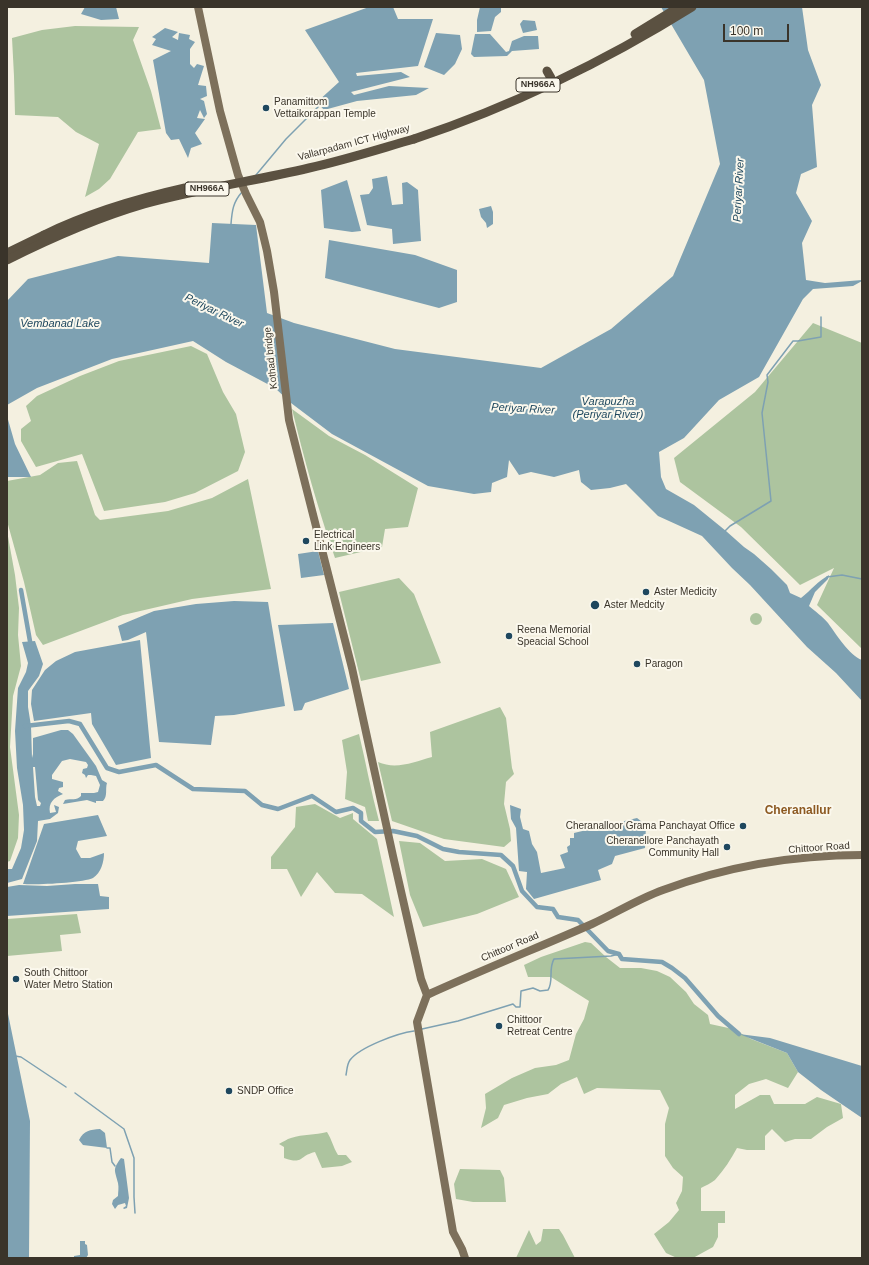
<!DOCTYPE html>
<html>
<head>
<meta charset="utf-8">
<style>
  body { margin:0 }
  #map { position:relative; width:869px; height:1265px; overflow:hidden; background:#f4f0e0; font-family:Arial,sans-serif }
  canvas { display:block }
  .frame { position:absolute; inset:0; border:8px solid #3a342a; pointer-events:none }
  .scale { position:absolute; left:723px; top:24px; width:66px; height:18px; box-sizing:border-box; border:2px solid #3a342a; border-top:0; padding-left:5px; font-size:12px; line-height:14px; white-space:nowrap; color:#3a342a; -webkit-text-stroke:3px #fbf8ed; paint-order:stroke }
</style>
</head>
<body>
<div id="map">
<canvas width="869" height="1265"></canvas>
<div class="frame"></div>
<div class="scale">100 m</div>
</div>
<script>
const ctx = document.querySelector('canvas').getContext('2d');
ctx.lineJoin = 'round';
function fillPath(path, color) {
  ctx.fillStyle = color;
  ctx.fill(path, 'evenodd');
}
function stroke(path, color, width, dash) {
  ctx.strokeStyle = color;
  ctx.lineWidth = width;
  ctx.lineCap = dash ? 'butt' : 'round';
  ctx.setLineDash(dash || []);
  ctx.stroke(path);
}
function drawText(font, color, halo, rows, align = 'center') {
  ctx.font = font + ' Arial,sans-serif';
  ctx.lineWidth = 4;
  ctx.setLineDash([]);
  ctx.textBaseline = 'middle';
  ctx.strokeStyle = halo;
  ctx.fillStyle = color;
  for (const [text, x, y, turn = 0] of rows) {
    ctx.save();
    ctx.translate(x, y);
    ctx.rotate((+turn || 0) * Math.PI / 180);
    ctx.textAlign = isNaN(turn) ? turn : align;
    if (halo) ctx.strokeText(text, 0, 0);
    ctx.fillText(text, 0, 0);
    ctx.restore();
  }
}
fillPath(new Path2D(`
  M75 26 139 27 133 40 151 91 161 129 138 132 110 179 99 189 85 197 99 144 76 132 58 117 15 115 14 76 12 38 42 30Z
  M813 323 862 343V649L817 605 834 568 800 585 741 527 680 482 674 458 755 392Z
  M191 346 207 354 223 392 236 414 245 452 238 471 195 493 165 502 104 511 82 454 36 467 21 441V429L31 421 26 406 37 396 80 376 119 361Z
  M292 409 329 436 365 455 418 488 408 527 385 529 382 547 335 558C318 509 304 459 292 409Z
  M77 461 95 515 100 520 168 511 212 498 248 479 271 589 192 599 123 615 43 645 36 635 24 582 7 521V481L40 475 58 463Z
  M7 531 15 575 19 608 18 635 21 666 13 696 10 747 19 815 18 838 10 861 7 862Z
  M399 578 414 594 441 663 361 681 339 592Z
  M750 619a6 6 0 1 1 12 0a6 6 0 1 1-12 0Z
  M500 707 506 718 512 768 514 774 506 782 504 804 510 829 511 841 504 847 444 839 392 821 378 762C396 770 414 762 432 757L430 732Z
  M359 734C366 763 371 792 379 821H368L365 807 345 799 347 772 342 740Z
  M315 804 340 818 353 813V819L377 839 394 917 362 894 335 893 317 872 301 897 287 869H271V857L295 827 296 807Z
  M399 841 420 843 445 861 482 859 506 869 519 897 477 914 423 927 410 895Z
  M77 914 81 933 60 935 62 951 7 956V919Z
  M585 942 591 943 606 957 620 968H641L657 971 670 977 686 992 694 1004 708 1015 710 1024 733 1029 751 1039 787 1053 798 1072 788 1088 766 1079 749 1084 735 1095V1109L760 1095H770L774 1104H805L817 1097 841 1104 843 1118 827 1127 811 1139H795L785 1142 772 1129 765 1136V1150H747L737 1148C731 1159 724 1170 715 1180 711 1183 705 1186 701 1188V1211H725V1223H718V1237L713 1247 693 1258H677L666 1253 654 1234 669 1222 679 1210 676 1203 682 1191 683 1177 673 1168 665 1156V1124L669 1108 660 1090 597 1088 584 1094 577 1077 561 1084 548 1094 527 1098 504 1105 498 1118 481 1128 486 1108 485 1094 512 1078 535 1068 556 1065 569 1060 576 1034 584 1019 589 1001 551 977H528L524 965 541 957Z
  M327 1132C332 1140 333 1147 338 1155H346L352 1162 342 1166 322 1168 315 1152C298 1156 304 1165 284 1158V1147L279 1144C283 1142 287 1139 291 1138 303 1134 315 1135 327 1132Z
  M460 1169 500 1170 504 1178 506 1202H473L456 1199 454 1184Z
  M543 1229H559L563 1235 575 1258H516L529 1230 536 1245 541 1241Z`), '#adc49f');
fillPath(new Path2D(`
  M85 7H116L119 19 101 20 81 14Z
  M369 7H393L398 19H433L418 66 356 73 357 76 401 72 410 77 351 92 354 95 389 86 429 88 416 95 357 101 324 110 317 102 339 82 305 30Z
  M480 7H501V12L495 17 491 31 477 32V20Z
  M661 7H802L808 50 821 85 812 105 817 167 801 174 796 193 812 221 802 243 806 280 825 283 862 280V281L853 286 813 289 803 299 759 377 719 400 684 438 659 452 661 477 666 489 694 505 726 531 744 547 754 554 771 569 787 585 790 593 801 598C811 590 818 581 829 575L828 579 815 592 809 606C815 611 823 617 828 623 836 634 849 655 862 660V701L836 673 807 647 750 585 732 568 702 536 658 516 626 484 610 488 591 490 581 482 579 470 554 477 531 472 519 475 509 460 507 477 492 483 491 492 474 494 428 486 332 434 291 403 275 388 226 362 193 341 112 359 37 388 7 405V301L28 279 118 256 209 263 212 223 256 225 267 313 294 323 395 349 541 368 611 329 673 276 720 164 704 80Z
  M523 20 535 21 537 30 523 33 520 24Z
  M165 28 178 32 172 37 178 40 179 33 190 35 189 39 195 42 190 49V64L194 68 197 64 204 66 198 85 206 86 207 96 200 99 204 101 207 114 204 118 200 110 197 118 205 119 195 133 202 144 191 148 188 158 179 139 171 140 166 133 153 60 171 51 152 45 156 39 152 37Z
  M436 33 460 35 462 49 455 64 444 75 424 67Z
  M475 34H490L506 52 509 51 512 41 524 36H538L539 49 512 51 507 56 474 57 471 54Z
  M387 176 392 205 403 204 402 183 407 182 418 190 421 241 393 244 392 229 367 225 360 195 369 194 373 188 372 179Z
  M347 180 361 231 352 232 324 228 321 190Z
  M491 206 493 212V224L487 228 486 223 481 217 479 209Z
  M329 240 415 255 457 270V302L439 308 325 278Z
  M7 416 15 444 31 477H7Z
  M318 551 324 575 301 578 298 554Z
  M234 601 268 602 285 706 234 715 215 716 211 745 159 742 146 632 128 640 122 641 118 626 154 611 196 604Z
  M333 623 349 689 305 703 302 710 294 711 278 625Z
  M140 640 151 758 116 765 92 724 91 713 34 721 31 704 32 690 45 670 56 661 75 652Z
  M35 641 43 664 39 676 28 691V707L31 726 32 758 33 754V738L61 730H68L73 734 96 766 102 780 107 783C105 789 108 796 103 801H96V803L87 800 63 804 65 800C72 798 76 801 81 796V793H94L98 792 100 785 96 776 91 775H88L86 778 85 775 82 773 83 769 87 768 88 765 86 762 70 759 62 761 52 775V779L63 782V787L59 788 58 791 63 794C54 798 48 802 50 813L56 812 54 805 59 807 58 813 50 819 38 821 37 841 22 879 7 883V869H12L21 848 24 830 23 805 17 768 15 731 18 688 26 672 28 663 22 642ZM33 767H35L38 800 41 803 40 806H37L35 797Z
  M510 805 521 809 520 817 523 829 529 831 532 844 537 852 541 873 565 868 560 855 568 852 567 847 570 845V838H574V833L637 818 646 825 645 848 615 856 612 864 598 870 601 880 534 899 526 889 527 872 519 871 516 828 511 819Z
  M98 815 107 836 78 841 76 849 81 858H90L104 853C104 862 101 873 93 878 83 883 35 885 23 884L44 824Z
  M75 884H98L100 896 109 897V909L7 916V887L19 885 47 886Z
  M7 1009 30 1121 29 1258H7Z
  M739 1034 770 1038 862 1066V1118L821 1090 798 1072 787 1053Z
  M100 1129 105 1133 107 1148 83 1145 79 1140C84 1130 90 1130 100 1129Z
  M121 1158 124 1159 129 1198 127 1208 124 1209 123 1208 126 1206 125 1203 118 1205 115 1209 112 1204 113 1200 118 1196C118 1192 119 1188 118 1183 115 1170 112 1170 121 1158Z
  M80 1241H85V1244L87 1245 88 1255 86 1258H74V1256L80 1255Z`), '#7ea1b2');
stroke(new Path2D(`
  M256 175 286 139 321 104
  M231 224C232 211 233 202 242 192
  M725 531 730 526 771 501 762 413 768 382 767 375 793 341H798L821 337V317
  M827 577 842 575 862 579
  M422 1029 458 1021 513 1004 516 1007H520L521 991 533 988 540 991 548 990C554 981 548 969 554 959L611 956 619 954
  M15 1056 21 1057 66 1087
  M346 1075C347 1070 347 1064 350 1060 360 1047 398 1033 414 1031
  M75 1093 124 1129 134 1158V1197L135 1213
  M107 1148H110L112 1162 115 1166`), '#7ea1b2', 1.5);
stroke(new Path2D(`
  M21 590 31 647
  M25 726 69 721 80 724 107 768 119 772 156 765 193 789 245 791 262 805 278 809 312 796 336 812 353 808 361 813V821L375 832 393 831 417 836 443 849 459 852 501 855 513 866 522 891 537 907 553 909 558 917 578 920 608 951 619 954 622 959 662 962 672 968 685 978 718 1016 739 1034`), '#7ea1b2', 4.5);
stroke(new Path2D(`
  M198 7 220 111 238 175 246 194 260 222 267 251 274 292 289 420 352 668 393 856 421 979 427 995
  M465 1258 462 1249 453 1232 417 1022 427 995C482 970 537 948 592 924 616 913 638 899 663 890 725 867 795 855 862 855`), '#7d705b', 8);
stroke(new Path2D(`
  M635 34 679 7
  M547 71 551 78
  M414 139C513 106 604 62 692 7
  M7 253 44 235`), '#5b5141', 9);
stroke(new Path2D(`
  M44 235C89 213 136 199 185 188
  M7 260C51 238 96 218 144 204 198 189 254 181 309 168 345 160 379 149 414 139`), '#5b5141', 9);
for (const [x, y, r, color] of [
  [266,108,4,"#1e475e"],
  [306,541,4,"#1e475e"],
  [646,592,4,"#1e475e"],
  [595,605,5,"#1e475e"],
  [509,636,4,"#1e475e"],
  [637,664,4,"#1e475e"],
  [743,826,4,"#1e475e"],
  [727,847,4,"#1e475e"],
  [16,979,4,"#1e475e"],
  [499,1026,4,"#1e475e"],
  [229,1091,4,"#1e475e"]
]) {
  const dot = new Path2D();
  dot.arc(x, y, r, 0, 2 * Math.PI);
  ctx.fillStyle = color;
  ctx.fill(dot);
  stroke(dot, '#fbf8ed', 1.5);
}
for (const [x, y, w] of [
  [538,85,44],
  [207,189,44]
]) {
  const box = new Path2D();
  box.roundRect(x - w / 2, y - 7, w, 14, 3);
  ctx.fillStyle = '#fbf8ed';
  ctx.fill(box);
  stroke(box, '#3a342a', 1);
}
drawText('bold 9px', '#3a342a', null, [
  ["NH966A",538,85],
  ["NH966A",207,189]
]);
drawText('10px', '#3a342a', '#fbf8ed', [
  ["Panamittom",274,102],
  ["Vettaikorappan Temple",274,114],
  ["Electrical",314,535],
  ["Link Engineers",314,547],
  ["Aster Medicity",654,592],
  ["Aster Medcity",604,605],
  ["Reena Memorial",517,630],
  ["Speacial School",517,642],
  ["Paragon",645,664],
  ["Cheranalloor Grama Panchayat Office",735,826,"right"],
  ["Cheranellore Panchayath",719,841,"right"],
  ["Community Hall",719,853,"right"],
  ["South Chittoor",24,973],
  ["Water Metro Station",24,985],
  ["Chittoor",507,1020],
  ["Retreat Centre",507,1032],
  ["SNDP Office",237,1091]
], 'left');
drawText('10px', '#3a342a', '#fbf8ed', [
  ["Vallarpadam ICT Highway",354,143,-15],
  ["Kothad bridge",271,358,-96],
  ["Chittoor Road",819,848,-4],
  ["Chittoor Road",510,947,-23]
]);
drawText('italic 11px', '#1e475e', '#fbf8ed', [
  ["Periyar River",739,190,-87],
  ["Periyar River",214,311,26],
  ["Vembanad Lake",60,324],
  ["Varapuzha",608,402],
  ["(Periyar River)",608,415],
  ["Periyar River",523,409,3]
]);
drawText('bold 12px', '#8c5921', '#fbf8ed', [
  ["Cheranallur",798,811]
]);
</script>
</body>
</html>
